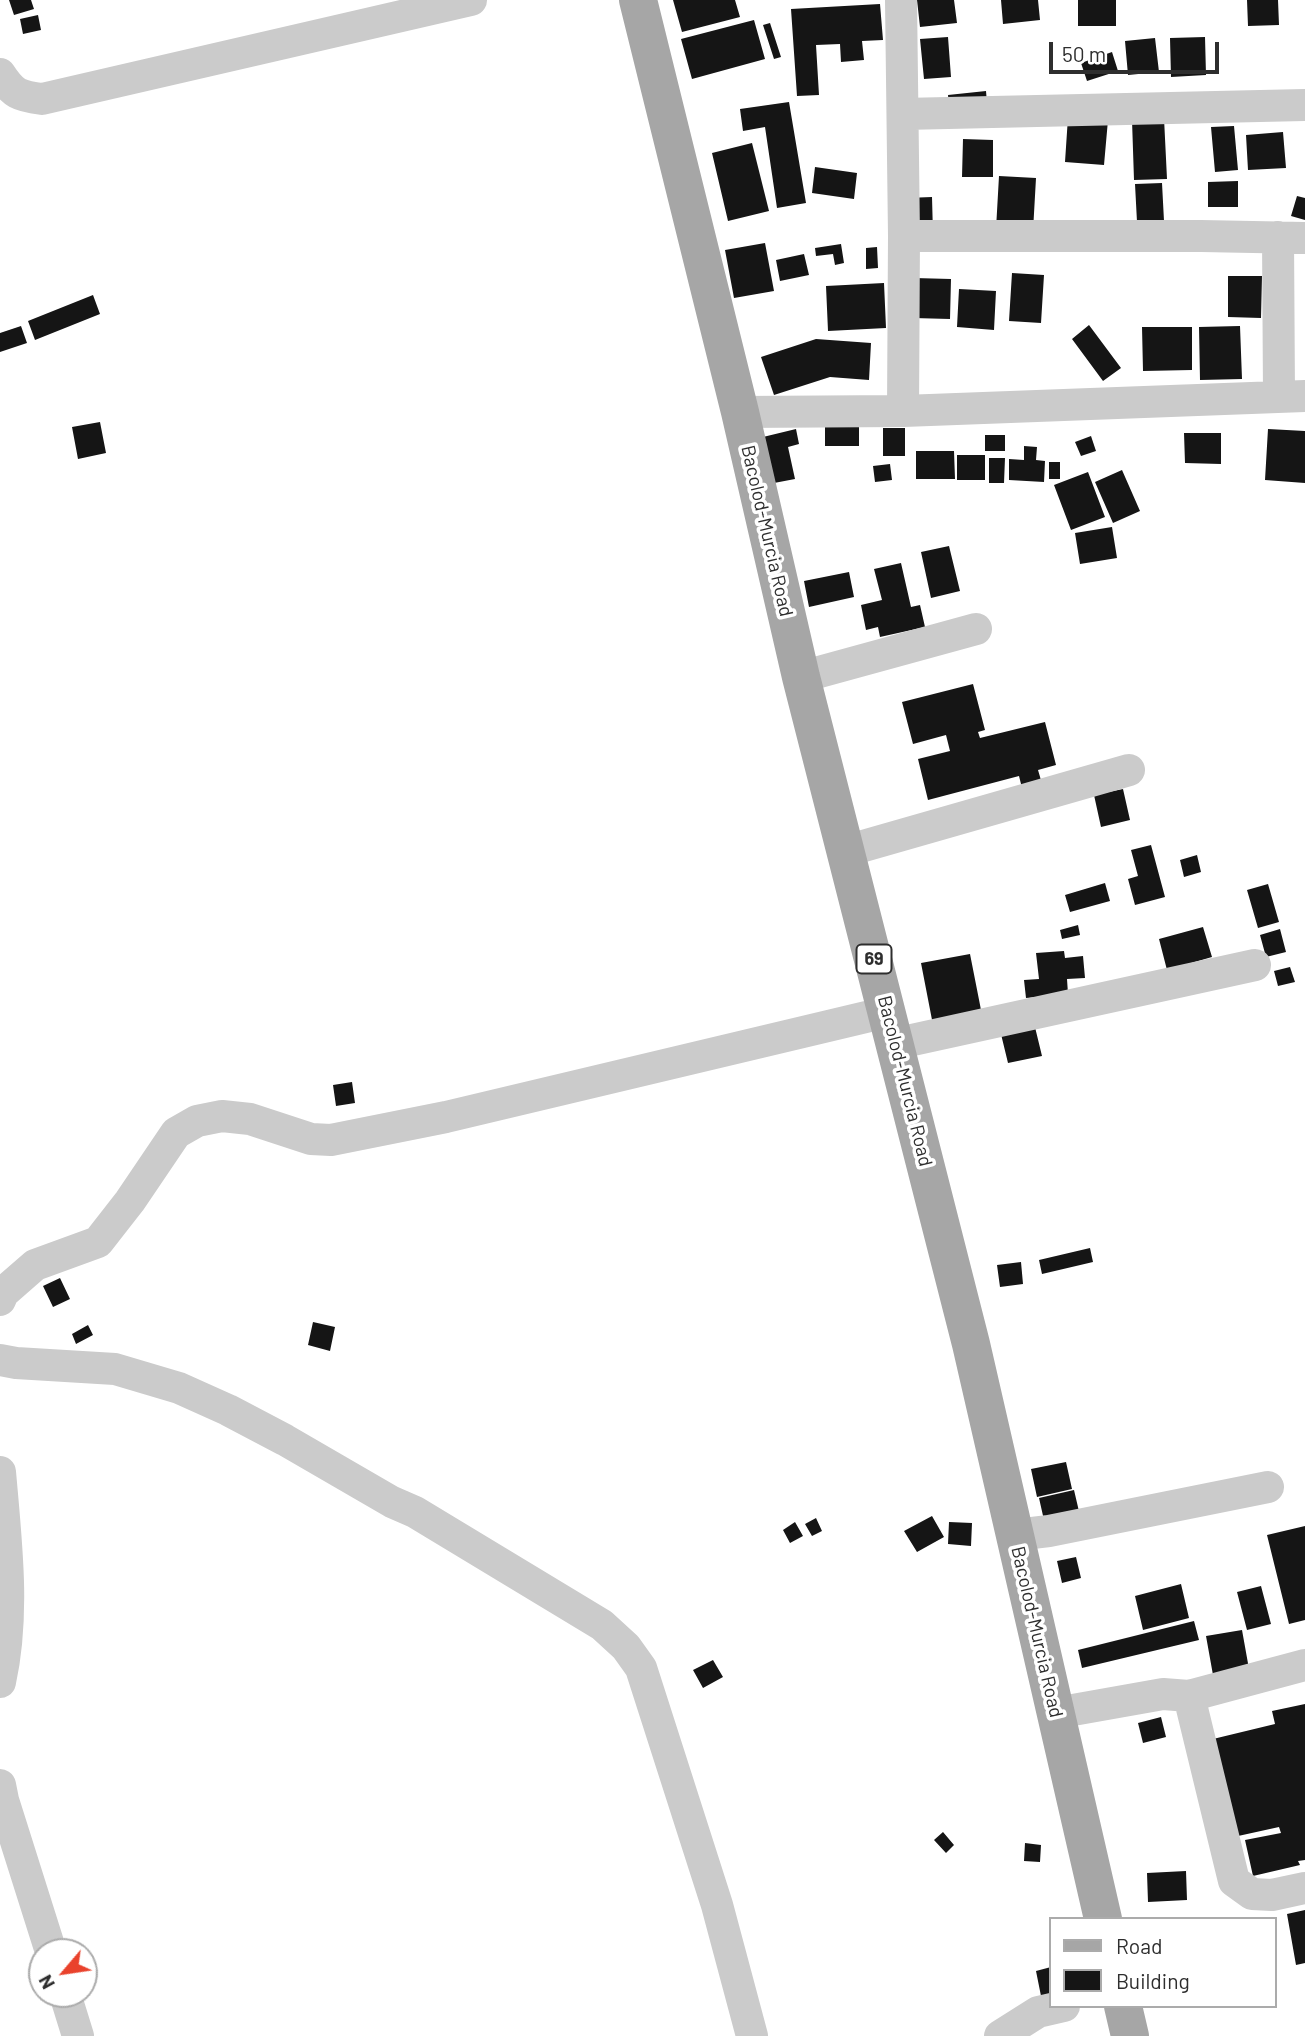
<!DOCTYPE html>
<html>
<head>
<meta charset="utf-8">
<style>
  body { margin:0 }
  #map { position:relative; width:1305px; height:2036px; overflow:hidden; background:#fff; font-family:Barlow,sans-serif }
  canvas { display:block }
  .legend { position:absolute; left:1049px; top:1917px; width:228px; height:91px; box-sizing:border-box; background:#fff; border:2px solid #ababab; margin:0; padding:9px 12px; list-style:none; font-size:21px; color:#2e2e2e }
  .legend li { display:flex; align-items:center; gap:14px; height:35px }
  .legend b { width:35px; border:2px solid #ababab }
  .north { position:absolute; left:28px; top:1938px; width:70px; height:70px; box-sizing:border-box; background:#fff; border:2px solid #ababab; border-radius:50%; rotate:241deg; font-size:19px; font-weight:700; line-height:28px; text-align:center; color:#2e2e2e }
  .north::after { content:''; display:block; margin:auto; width:24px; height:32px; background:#e9422c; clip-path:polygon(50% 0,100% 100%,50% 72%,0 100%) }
  .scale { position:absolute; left:1049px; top:42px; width:170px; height:32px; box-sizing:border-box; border:4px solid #2e2e2e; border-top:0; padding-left:9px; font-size:21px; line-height:24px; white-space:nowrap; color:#2e2e2e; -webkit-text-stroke:5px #fff; paint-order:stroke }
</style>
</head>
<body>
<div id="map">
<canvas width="1305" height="2036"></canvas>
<ul class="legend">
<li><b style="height:9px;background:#a6a6a6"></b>Road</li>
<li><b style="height:19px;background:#151515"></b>Building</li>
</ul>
<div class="north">N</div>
<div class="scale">50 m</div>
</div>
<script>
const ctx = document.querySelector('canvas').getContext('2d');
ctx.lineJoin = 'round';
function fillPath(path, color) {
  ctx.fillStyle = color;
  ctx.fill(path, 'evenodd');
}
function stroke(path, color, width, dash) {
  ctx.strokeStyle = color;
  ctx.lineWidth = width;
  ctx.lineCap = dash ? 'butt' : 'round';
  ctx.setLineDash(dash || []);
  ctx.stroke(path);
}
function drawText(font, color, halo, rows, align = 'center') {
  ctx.font = font + ' Barlow,sans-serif';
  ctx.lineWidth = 7;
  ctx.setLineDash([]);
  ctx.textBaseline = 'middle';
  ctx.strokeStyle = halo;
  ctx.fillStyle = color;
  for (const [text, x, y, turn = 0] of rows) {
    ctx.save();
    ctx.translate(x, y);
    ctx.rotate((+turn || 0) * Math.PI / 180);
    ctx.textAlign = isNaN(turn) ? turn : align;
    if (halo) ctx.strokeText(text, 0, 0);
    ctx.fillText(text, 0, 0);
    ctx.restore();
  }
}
fillPath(new Path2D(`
  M9 0H31L34 9 14 15Z
  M673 0H735L740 17 682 32Z
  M917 0H954L957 23 920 27Z
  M1001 0H1038L1040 20 1003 24Z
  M1078 0H1116V26H1078Z
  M1247 0H1278L1279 25 1248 26Z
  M880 4 883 40 862 41 864 60 841 62 840 44 816 45 819 95 797 96 791 9Z
  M38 15 41 30 23 34 20 19Z
  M754 20 765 59 692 79 681 39Z
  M770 23 781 57 774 59 763 25Z
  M948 37 951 77 924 79 920 39Z
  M1205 37 1206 75 1171 77 1170 38Z
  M1155 38 1159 72 1128 75 1125 41Z
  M1112 52 1118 71 1087 81 1081 63Z
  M986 91 987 103 949 106 948 95Z
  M789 102 806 203 777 208 765 127 743 131 740 109Z
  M1068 117 1108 120 1104 165 1065 162Z
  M1164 118 1167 179 1134 180 1132 120Z
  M1234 126 1238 170 1215 172 1211 127Z
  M1283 132 1286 168 1248 170 1246 135Z
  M963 139 993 140V177H962Z
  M752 143 769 211 728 221 712 153Z
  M815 167 857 173 854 199 812 193Z
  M999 176 1036 178 1033 231 996 229Z
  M1238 181V207H1208V182Z
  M1162 183 1164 221 1137 222 1135 184Z
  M1297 196 1305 198V220L1291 216Z
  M932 197 933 234 907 235 906 198Z
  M765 243 774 291 734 298 725 250Z
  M841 244 844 263 835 265 833 254 816 256 815 248Z
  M877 247 878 268 866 269V248Z
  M804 254 809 275 780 281 776 260Z
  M1012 273 1044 275 1041 323 1009 321Z
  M1228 276H1262L1261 318 1228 317Z
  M914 278 951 279 950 319 913 318Z
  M884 283 886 328 828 331 826 286Z
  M959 289 996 291 994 330 957 327Z
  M93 295 100 314 35 340 28 321Z
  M1089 325 1121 368 1103 381 1072 339Z
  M21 326 27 343 0 352V333Z
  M1240 326 1242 379 1200 380 1199 327Z
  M1142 327H1192V370L1143 371Z
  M816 339 871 343 869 380 830 377 774 395 761 357Z
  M100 422 106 453 78 459 72 427Z
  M825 422H859V446H825Z
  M883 428H905V456H883Z
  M796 429 799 444 788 447 795 479 774 483 763 437Z
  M1268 429 1305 431V483L1265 480Z
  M1184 433H1221V464L1185 463Z
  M985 435H1005V451H985Z
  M1091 436 1096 451 1081 456 1075 442Z
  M1024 446 1037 447 1036 460 1045 461 1044 482 1009 480V459L1024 460Z
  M916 451H954L955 479H916Z
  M957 455H985V480H957Z
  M989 458H1005L1004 483H989Z
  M1049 462H1060V479H1049Z
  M890 464 892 480 875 482 873 466Z
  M1122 470 1140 511 1113 523 1095 482Z
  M1088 472 1105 517 1071 530 1054 485Z
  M1112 527 1117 558 1080 564 1075 533Z
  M949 546 960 591 931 598 921 552Z
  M901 563 911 607 920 605 925 627 880 637 878 627 866 630 861 605 882 600 874 569Z
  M849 572 854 597 809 607 804 581Z
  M973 684 985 730 978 732 980 738 1045 722 1056 765 1038 770 1043 787 1023 792 1019 776 928 800 918 759 950 751 946 735 913 744 902 702Z
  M1123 789 1130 820 1101 827 1094 795Z
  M1151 845 1165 897 1135 905 1128 879 1138 876 1131 850Z
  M1197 855 1201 872 1184 877 1180 860Z
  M1105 883 1110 901 1070 912 1065 895Z
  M1268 884 1279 922 1258 928 1247 890Z
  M1078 925 1080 935 1062 939 1060 930Z
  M1203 927 1212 957 1167 970 1159 939Z
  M1280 929 1286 952 1266 957 1260 935Z
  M1064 951 1065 958 1083 956 1085 978 1067 979 1068 994 1026 998 1024 980 1039 979 1036 953Z
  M970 954 982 1015 933 1025 921 963Z
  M1290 967 1295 982 1278 986 1274 971Z
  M1034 1023 1042 1056 1008 1063 1000 1030Z
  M352 1082 355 1103 336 1106 333 1085Z
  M1090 1248 1093 1262 1042 1274 1039 1260Z
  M1021 1262 1023 1284 1000 1287 997 1265Z
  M60 1278 70 1299 53 1307 43 1286Z
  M313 1322 335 1327 330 1351 308 1345Z
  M88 1325 93 1335 76 1344 72 1334Z
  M1066 1462 1072 1489 1037 1497 1031 1469Z
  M1074 1490 1081 1520 1046 1529 1039 1498Z
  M932 1516 944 1537 917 1552 904 1531Z
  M816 1518 822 1531 812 1536 805 1524Z
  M795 1522 803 1536 790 1543 783 1530Z
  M949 1522 972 1523 971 1546 948 1544Z
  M1305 1526V1620L1289 1624 1267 1535Z
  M1076 1557 1081 1578 1062 1583 1057 1561Z
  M1181 1584 1189 1618 1143 1630 1135 1596Z
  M1261 1586 1271 1624 1247 1630 1237 1592Z
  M1194 1621 1199 1640 1082 1668 1078 1650Z
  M1242 1630 1249 1669 1213 1675 1206 1636Z
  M713 1660 723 1677 703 1688 693 1670Z
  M1305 1704V1860L1298 1861 1300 1865 1253 1876 1245 1840 1281 1833 1279 1827 1229 1838 1213 1739 1275 1724 1272 1711Z
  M1161 1717 1166 1737 1143 1743 1138 1723Z
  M943 1832 954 1845 946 1853 934 1840Z
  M1025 1843 1041 1845 1040 1862 1024 1861Z
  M1186 1871 1187 1900 1148 1902 1147 1873Z
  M1305 1910V1963L1296 1965 1287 1914Z
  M1051 1967V1994L1041 1996 1036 1971Z`), '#151515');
stroke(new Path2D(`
  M901 0 904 236 903 411
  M0 74C13 94 19 96 42 99L471 0
  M903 114 1305 105
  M904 236H1201L1305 238
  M1278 237 1279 396
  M740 412 903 411 1305 396
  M801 677 976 629
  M846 851 1129 770
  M894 1044 1255 965
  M0 1300 3 1293 35 1265 98 1242 130 1201 176 1133 197 1121 222 1116 250 1119 311 1139 331 1140 446 1117 887 1012
  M0 1360 16 1363 115 1369 179 1388 228 1410 285 1440 392 1502 415 1512 602 1625 626 1647 641 1668 717 1905 752 2036
  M0 1472C6 1541 15 1614 0 1682
  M1015 1535 1049 1531 1268 1487
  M1189 1696 1234 1881 1252 1894 1272 1895 1305 1888
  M1056 1713 1163 1694 1189 1696 1305 1665
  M0 1785 3 1800 51 1952
  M65 1994 78 2036
  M1000 2036 1038 2012 1064 2006`), '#cbcbcb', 32);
stroke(new Path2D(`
  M638 0 740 412 801 677 971 1344 1103 1919
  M1123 2006 1130 2036`), '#a6a6a6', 38);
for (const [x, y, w] of [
  [874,959,35]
]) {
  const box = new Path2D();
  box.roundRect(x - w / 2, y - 14.5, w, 29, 5);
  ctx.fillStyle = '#fff';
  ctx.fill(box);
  stroke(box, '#2e2e2e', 2);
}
drawText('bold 18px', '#2e2e2e', null, [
  ["69",874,959]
]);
drawText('19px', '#2e2e2e', '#fff', [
  ["Bacolod-Murcia Road",767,531,77],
  ["Bacolod-Murcia Road",905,1081,76],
  ["Bacolod-Murcia Road",1037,1632,77]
]);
</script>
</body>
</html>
